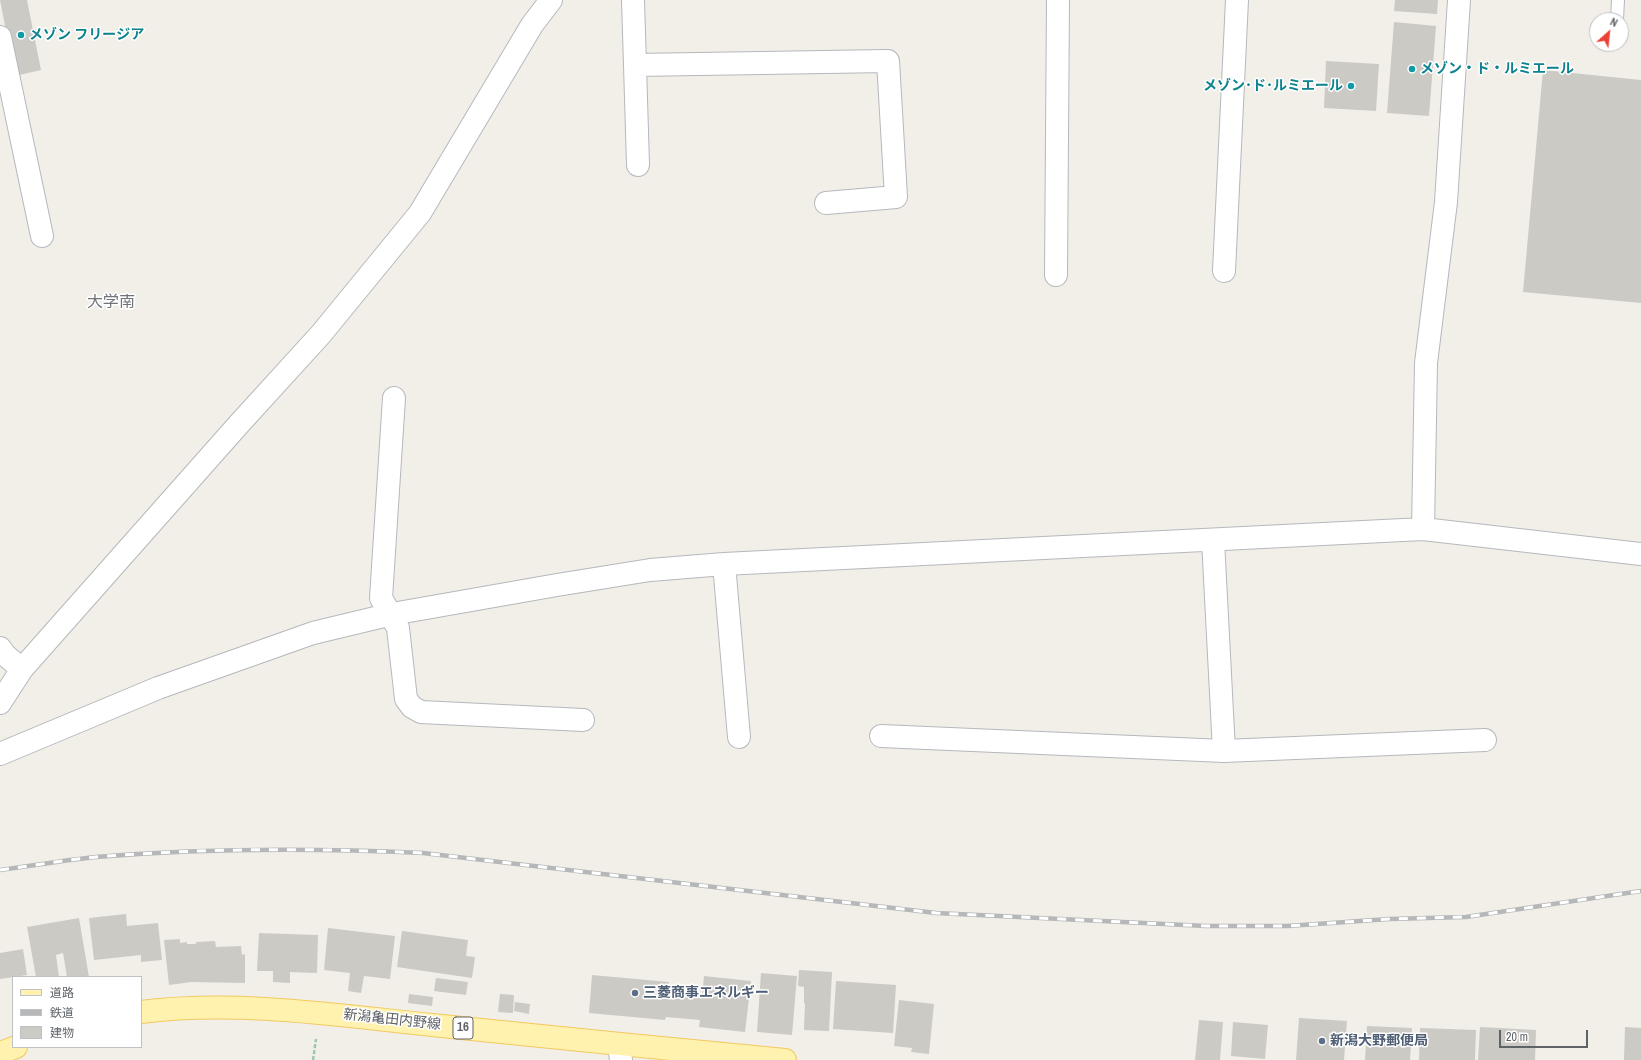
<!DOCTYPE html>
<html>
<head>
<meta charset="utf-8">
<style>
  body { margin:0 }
  #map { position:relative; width:1641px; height:1060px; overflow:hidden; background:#f1efe8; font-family:"Archivo Narrow","Noto Sans JP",sans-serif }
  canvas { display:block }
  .legend { position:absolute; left:12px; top:976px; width:130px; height:72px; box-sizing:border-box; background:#fff; border:1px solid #bfc1c3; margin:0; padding:5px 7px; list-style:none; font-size:12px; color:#5f6368 }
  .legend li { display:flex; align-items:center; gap:8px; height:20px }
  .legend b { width:20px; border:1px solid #bfc1c3 }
  .north { position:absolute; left:1589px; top:12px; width:40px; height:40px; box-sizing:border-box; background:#fff; border:1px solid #bfc1c3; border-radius:50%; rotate:27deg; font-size:11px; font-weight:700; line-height:16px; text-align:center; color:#5f6368 }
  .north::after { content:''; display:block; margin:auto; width:14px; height:18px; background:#ea4335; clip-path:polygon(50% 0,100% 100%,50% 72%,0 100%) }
  .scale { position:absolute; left:1499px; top:1030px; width:89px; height:18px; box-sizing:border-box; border:2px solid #5f6368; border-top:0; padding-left:5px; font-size:12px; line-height:14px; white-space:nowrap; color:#5f6368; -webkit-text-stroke:3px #fff; paint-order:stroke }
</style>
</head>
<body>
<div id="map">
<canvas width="1641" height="1060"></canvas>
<ul class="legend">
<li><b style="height:5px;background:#fff2af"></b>道路</li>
<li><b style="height:5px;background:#b6b7b8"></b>鉄道</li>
<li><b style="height:11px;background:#cccac5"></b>建物</li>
</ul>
<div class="north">N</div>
<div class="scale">20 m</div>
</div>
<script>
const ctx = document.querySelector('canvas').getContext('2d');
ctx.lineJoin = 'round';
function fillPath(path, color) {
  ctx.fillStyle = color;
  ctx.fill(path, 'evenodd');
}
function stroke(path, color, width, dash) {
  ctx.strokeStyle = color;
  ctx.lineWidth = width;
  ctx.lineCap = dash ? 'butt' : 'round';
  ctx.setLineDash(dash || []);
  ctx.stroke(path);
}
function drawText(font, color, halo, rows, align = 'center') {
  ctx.font = font + ' "Archivo Narrow","Noto Sans JP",sans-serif';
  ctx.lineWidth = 3;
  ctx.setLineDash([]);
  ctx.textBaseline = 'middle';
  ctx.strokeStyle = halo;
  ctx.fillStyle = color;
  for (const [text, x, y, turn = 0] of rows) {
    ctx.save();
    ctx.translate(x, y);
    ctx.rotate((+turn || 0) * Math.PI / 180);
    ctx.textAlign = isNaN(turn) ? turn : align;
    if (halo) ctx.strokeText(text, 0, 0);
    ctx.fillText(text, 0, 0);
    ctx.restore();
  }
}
fillPath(new Path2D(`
  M0 0H27L41 70 15 76Z
  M1395 0H1438L1437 14 1394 11Z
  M1394 22 1436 26 1429 116 1387 113Z
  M1326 61 1379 64 1376 111 1324 108Z
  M1543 70 1641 80V303L1523 292Z
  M126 914 127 926 158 923 162 960 141 962V955L94 960 89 918Z
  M79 918 89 977H67L63 953 56 955 59 977H36L27 927Z
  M328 928 395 936 390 979 364 976 361 993 348 991 350 973 324 970Z
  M402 931 468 940 466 956 475 957 472 978 397 967Z
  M259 933 318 935 317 973 290 972V983L273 982V971H257Z
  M180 939V943L187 942V944H196V942L215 941 216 947 241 946 242 955 245 954V983L191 982 169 985 164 940Z
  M23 949 27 975 0 979V953Z
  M799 970 832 972 829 1031 804 1030 805 1003 804 1004V987L798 986Z
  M761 973 797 976 792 1035 757 1032Z
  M592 975 669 982 668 995 702 998 704 976 751 981 745 1032 699 1027 700 1020 666 1017 665 1020 589 1013Z
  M436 978 468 982 466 995 434 991Z
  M836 981 896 985 893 1033 833 1029Z
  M409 994 433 997 432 1006 408 1003Z
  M500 994 514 995 513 1013 498 1012Z
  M899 1000 934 1004 929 1054 911 1052 912 1048 894 1046Z
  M515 1002 530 1004 529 1014 514 1011Z
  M1299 1018 1347 1021 1344 1060H1296Z
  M1199 1020 1223 1022 1220 1060H1195Z
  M1233 1022 1268 1025 1265 1059 1231 1056Z
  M1367 1026 1412 1028 1410 1060H1365Z
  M1480 1027 1536 1030 1535 1060H1478Z
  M1625 1027 1641 1028V1060H1624Z
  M1420 1028 1476 1030 1475 1060H1419Z`), '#cccac5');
const lane = new Path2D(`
  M1617 20 1618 0`);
const street = new Path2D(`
  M633 0 635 65 888 61 896 197 826 203
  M0 37 42 236
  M635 65 638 165
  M1224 271 1237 0
  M1056 275 1058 0
  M394 398 381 598 398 628 406 699 412 707 421 712 583 720
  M1423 529 1426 363 1446 202 1459 0
  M724 564 739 737
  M0 648 5 655 22 669
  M0 703 22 669 239 424 321 334 420 213 532 25 551 0
  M881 736 1224 751 1213 540
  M1224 751 1485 740
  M0 754 158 688 313 633 392 614 557 585 650 570 724 564 1423 529 1641 554
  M619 1044 621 1060`);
const primary = new Path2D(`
  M141 1012C237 1000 336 1015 432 1025 550 1037 667 1049 785 1060
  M0 1053 16 1047`);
stroke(lane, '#b5b8bc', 14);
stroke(street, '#b5b8bc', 24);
stroke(primary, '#f2c960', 24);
stroke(new Path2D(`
  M313 1060 316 1039`), '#9cc7a9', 2.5, [4, 2]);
stroke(lane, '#fff', 12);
stroke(street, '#fff', 22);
stroke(primary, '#fff2af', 22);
const rail = new Path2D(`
  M0 870C32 866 64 860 96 857 204 848 314 848 423 853L936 913 1206 926H1288L1389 919 1466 917 1641 891`);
stroke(rail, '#b6b7b8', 4.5);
stroke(rail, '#fff', 3, [9]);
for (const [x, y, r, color] of [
  [21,35,4,"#0f9aa8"],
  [1412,69,4,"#0f9aa8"],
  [1351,86,4,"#0f9aa8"],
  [635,993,4,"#5c6f8a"],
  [1322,1041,4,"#5c6f8a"]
]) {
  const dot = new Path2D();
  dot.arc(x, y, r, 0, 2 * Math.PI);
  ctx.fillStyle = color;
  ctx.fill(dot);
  stroke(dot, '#fff', 1.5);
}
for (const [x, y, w] of [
  [463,1028,20]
]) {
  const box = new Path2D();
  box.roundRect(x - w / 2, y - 11, w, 22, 3);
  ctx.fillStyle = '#fff';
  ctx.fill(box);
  stroke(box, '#5f6368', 1);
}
drawText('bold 13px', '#5f6368', null, [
  ["16",463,1028]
]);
drawText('bold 14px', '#0d838f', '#fff', [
  ["メゾン フリージア",29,35],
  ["メゾン・ド・ルミエール",1420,69],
  ["メゾン･ド･ルミエール",1343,86,"right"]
], 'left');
drawText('bold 14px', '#4e5e75', '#fff', [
  ["三菱商事エネルギー",643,993],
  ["新潟大野郵便局",1330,1041]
], 'left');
drawText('14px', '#5f6368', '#fff', [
  ["新潟亀田内野線",392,1020,6]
]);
drawText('16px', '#70757a', '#fff', [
  ["大学南",111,303]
]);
</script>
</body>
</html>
